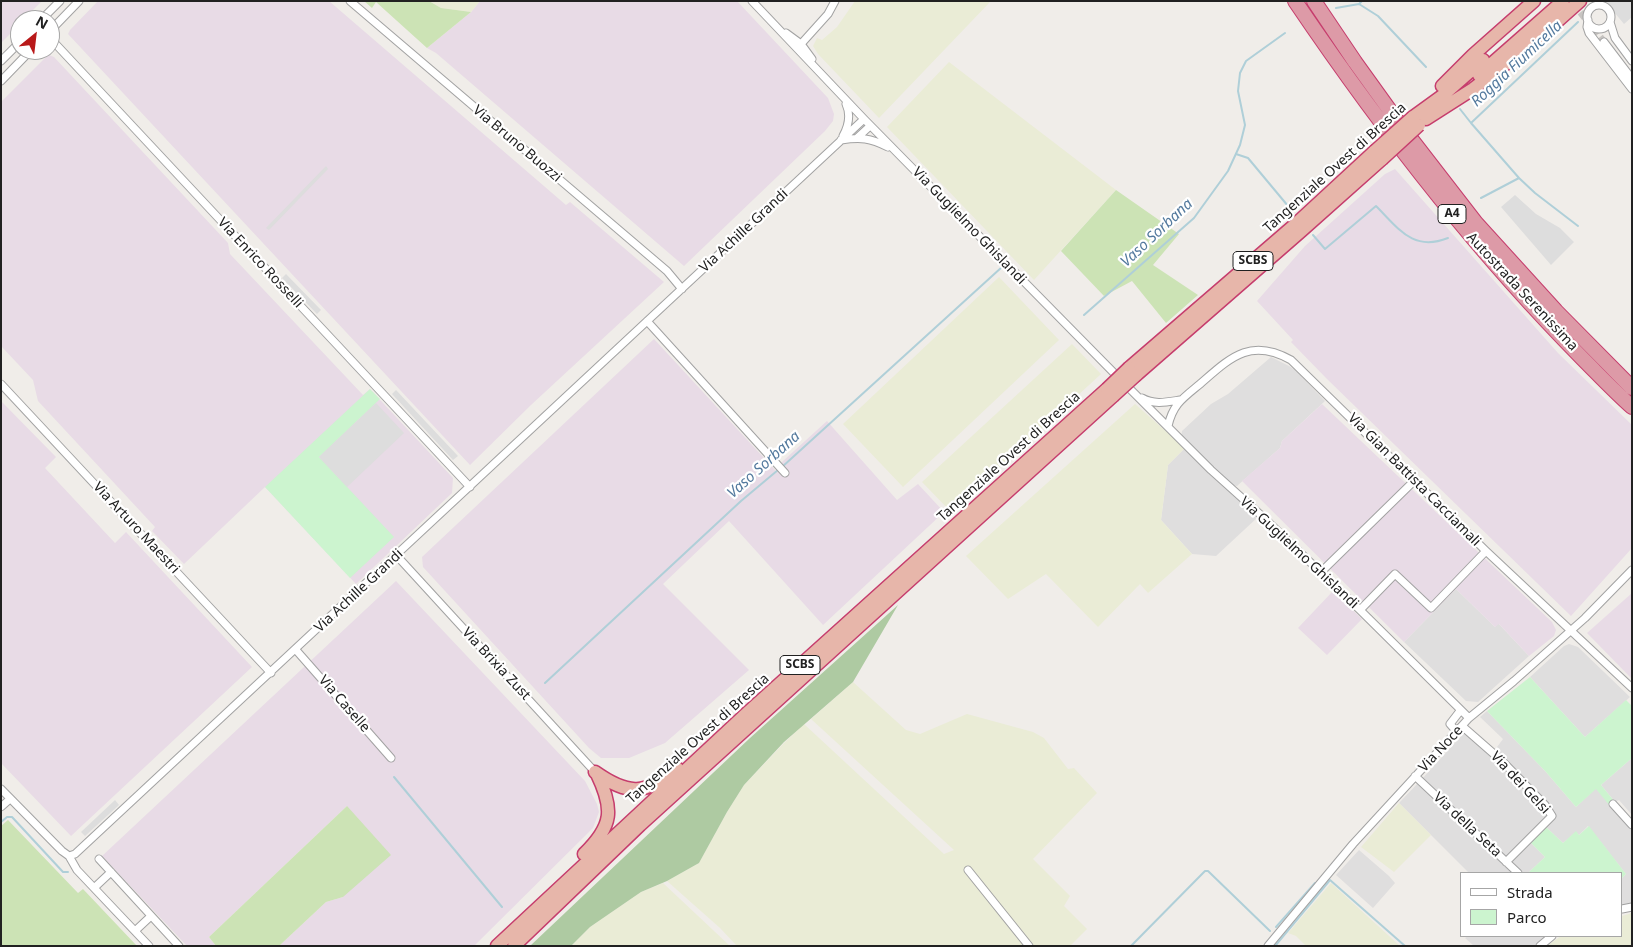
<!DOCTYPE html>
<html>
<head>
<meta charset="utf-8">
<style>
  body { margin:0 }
  #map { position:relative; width:1633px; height:947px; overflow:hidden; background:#f0ede9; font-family:"Noto Sans",sans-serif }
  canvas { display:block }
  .frame { position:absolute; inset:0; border:2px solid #212121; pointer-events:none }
  .legend { position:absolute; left:1460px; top:872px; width:162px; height:65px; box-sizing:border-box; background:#fff; border:1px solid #a6a6a6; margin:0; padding:6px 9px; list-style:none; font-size:15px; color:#212121 }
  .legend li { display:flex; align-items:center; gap:10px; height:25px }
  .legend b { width:25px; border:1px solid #a6a6a6 }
  .north { position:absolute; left:10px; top:10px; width:50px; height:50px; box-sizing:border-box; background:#fff; border:1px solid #a6a6a6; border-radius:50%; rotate:29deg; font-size:14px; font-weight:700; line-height:20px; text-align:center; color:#212121 }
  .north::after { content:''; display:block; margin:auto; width:18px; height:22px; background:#b9191a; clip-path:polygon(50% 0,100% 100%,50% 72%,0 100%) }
</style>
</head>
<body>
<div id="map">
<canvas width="1633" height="947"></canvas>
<div class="frame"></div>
<ul class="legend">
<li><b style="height:6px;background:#fff"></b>Strada</li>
<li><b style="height:14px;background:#ccf4cf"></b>Parco</li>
</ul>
<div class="north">N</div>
</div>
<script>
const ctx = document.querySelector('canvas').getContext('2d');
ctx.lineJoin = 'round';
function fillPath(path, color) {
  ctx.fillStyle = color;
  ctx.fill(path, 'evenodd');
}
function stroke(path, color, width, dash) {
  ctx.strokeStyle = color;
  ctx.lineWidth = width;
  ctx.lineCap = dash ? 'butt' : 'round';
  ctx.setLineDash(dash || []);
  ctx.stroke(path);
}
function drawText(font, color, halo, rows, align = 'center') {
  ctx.font = font + ' "Noto Sans",sans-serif';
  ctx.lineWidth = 4.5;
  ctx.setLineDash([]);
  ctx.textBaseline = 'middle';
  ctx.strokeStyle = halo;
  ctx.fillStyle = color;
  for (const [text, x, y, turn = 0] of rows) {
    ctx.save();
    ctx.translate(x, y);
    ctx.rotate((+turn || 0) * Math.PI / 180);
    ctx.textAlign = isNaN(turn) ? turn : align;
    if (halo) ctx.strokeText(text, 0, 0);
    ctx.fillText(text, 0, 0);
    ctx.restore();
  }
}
fillPath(new Path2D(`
  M1271 357 1289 366 1295 370 1325 401 1282 441 1280 448 1237 486 1229 485 1258 517 1216 556 1192 554 1161 520 1168 465 1185 448 1181 439 1182 431 1211 404 1228 394Z
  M1456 589 1495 627 1498 623 1529 656 1478 702 1466 701 1404 642Z
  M1569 644 1578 647 1630 697 1585 737 1530 677 1564 646Z
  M1487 711 1546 772 1576 807 1596 788 1632 831V903L1622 905V878L1626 874 1588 826 1579 835 1576 832 1563 843 1546 827 1554 819 1555 813 1494 751 1503 739 1480 717Z
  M1464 733 1499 763 1525 788 1546 813V818L1506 857 1421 780Z
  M1632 758V815L1619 800 1615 802 1601 785Z
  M1418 783 1517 873H1469L1399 803Z
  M1529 841 1545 857 1528 873H1520L1508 862Z
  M1359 850 1389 876 1395 883 1373 908 1336 875Z
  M1468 936H1549L1536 946H1474L1465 938Z`), '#dfdede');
fillPath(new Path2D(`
  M1 1H42L23 20H20V24L1 43Z
  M98 1H329L566 205 570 202 664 282 531 405 470 465 68 34 70 30Z
  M480 1H737L828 98 834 114 833 121 825 131 684 266 436 53 427 48 471 12Z
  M49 55 54 57 228 243 230 254 363 395 370 389 453 478 452 493 356 584 265 487 184 564 152 531 155 527 38 401 33 380 1 346V102L45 58Z
  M1395 169 1558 353 1632 425V548L1571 616 1327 379 1291 342 1293 340 1257 301 1305 246 1385 174Z
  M654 339 776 471 783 461 827 421 897 500 918 484 944 512 823 625 729 521 663 584 749 670 665 743 629 758H601L589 748 423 567 422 557Z
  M1 401 56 457 45 468 115 543 126 532 252 667 71 836 1 763Z
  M1322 404 1552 622 1556 630 1554 636 1529 656 1499 624 1495 627 1456 589 1404 642 1242 481 1280 448 1282 441Z
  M396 581 585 781 597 804 599 812 593 828 474 946H279L326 902 343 897 347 806 209 937 216 946H187L102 856Z
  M1333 591 1362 619 1327 655 1298 628Z
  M1632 593V679L1587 633Z`), '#e8dbe6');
fillPath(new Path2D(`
  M429 1H480L471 12 441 8Z
  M855 1H991L879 118 818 54 813 46 817 38 822 40 837 27Z
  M949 62 1116 190 1034 280 887 127Z
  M999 277 1059 340 903 487 843 424Z
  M1072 344 1101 374 951 512 922 482Z
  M1135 404 1185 448 1168 465 1161 520 1192 554 1148 593 1140 584 1098 627 1046 574 1008 599 966 556Z
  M853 682 906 730 920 734 967 714 1033 732 1044 738 1068 769 1074 768 1097 793 1033 859 1070 896 1064 906 1087 929 1070 946H737L720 928 667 881 699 863 727 812 744 785 784 743 804 724 944 854 954 850 811 719Z
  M1399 803 1431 835 1394 872 1361 847Z
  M663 883 730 946H571L590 927 641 892Z
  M1331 883 1400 946H1306L1296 936 1288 933Z
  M1632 913V946H1547L1561 936H1622V916Z`), '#eaecd6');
fillPath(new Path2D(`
  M364 1H429L441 8 471 12 427 48 376 2 372 8Z
  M1116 190 1179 234 1153 265 1198 295 1166 323 1132 281 1104 296 1061 251Z
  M347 806 391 855 343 897 326 902 279 946H216L209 937Z
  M8 820 78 893 83 889 137 946H1V826Z`), '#cce3b5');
fillPath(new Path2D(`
  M898 605 853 682 784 742 744 785 727 812 699 863 667 881 641 892 590 927 571 946H530L750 738Z`), '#aecaa2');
fillPath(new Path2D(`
  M370 389 380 399 319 457 394 537 350 578 265 487Z
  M1530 677 1585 737 1626 700 1632 706V758L1601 785 1615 802 1610 806 1596 789 1576 807 1546 772 1487 711Z
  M1589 826 1626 874 1622 878V873H1528L1545 857 1529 841 1546 827 1563 843 1576 831 1579 835Z`), '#ccf4cf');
fillPath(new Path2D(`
  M1605 1H1632V17L1624 24Z
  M326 166 328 169 269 230 266 228Z
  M1515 195 1536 214 1560 228 1574 242 1551 265 1501 207Z
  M286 274 321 310 317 314 282 278Z
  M396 390 458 456 453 460 392 394Z
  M376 403 404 433 347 487 319 457Z
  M115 800 119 805 85 836 81 832Z`), '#ddd');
stroke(new Path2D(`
  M1359 4 1378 16 1426 67
  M1336 8 1359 4 1362 1
  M1460 109 1471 123 1578 22
  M1471 123 1519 178
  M1236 154 1248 158 1293 212
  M1481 198 1519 178 1535 193 1578 226
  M1313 235 1325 249 1376 206C1399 229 1413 252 1448 238
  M1084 315 1194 218 1228 171 1240 145 1245 125 1238 91 1240 73 1246 61 1285 33
  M782 467 1002 267
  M545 683 741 501 778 470
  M394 777 502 907
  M1 822 7 817H12L63 872H68
  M1276 927 1315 883
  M1131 946 1205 871H1208L1270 931
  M1275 946 1330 880 1405 946`), '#afcfd8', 2);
stroke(new Path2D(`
  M1574 4 1604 42`), '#c7c4c1', 7, [7, 3.5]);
const minor = new Path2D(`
  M350 1 667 271 682 289
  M752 1 864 119 1114 373
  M1587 17a12 12 0 1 1 24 0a12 12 0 1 1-24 0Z
  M41 20 60 1
  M1588 20 1587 27 1589 33 1632 89
  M1610 22 1615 38 1632 61
  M50 31 79 1
  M786 33 801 44 812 59
  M50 38 470 487
  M1604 42 1632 79
  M797 43 801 44 828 14 835 1
  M1 61 20 42
  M1 81 31 50
  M843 136C849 125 851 115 846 104
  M857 138 870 126
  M841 140C861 137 870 138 888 147
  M647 321 785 473
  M1 384 271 673
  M1129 388 1211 470 1262 516 1360 610 1469 718
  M1142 398C1154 405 1167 402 1180 400
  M1168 426C1173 404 1183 398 1200 384 1230 358 1250 337 1291 360L1486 551 1632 688
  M397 556 595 772
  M1320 573 1415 480
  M1360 610 1395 574 1431 608 1486 551
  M296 650 391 758
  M1462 726 1502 761 1545 805 1552 816 1506 862
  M1457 732 1450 724 1460 711
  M1415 776 1518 873
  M1 789 62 851 69 856 77 870 149 946
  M1613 804 1632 825
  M1 807 10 799
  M69 856 75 854 864 119
  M99 859 179 946
  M968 870 1029 946
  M94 888 111 872
  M1622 909 1632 907
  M135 931 151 916
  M1268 946 1353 844 1469 718 1514 681 1585 618 1632 570
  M1540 946 1552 936`);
const trunk = new Path2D(`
  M1479 75 1563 1
  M1442 86 1473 55 1534 1
  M1413 117 1442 96 1483 60
  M1426 119 1473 89 1534 42 1580 1
  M1129 368 1297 223 1375 151
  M1136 375 1301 231 1382 159
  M595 772C629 796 645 795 677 768
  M584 854C613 826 614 809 597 774
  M497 946 744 716 1107 389
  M514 946 640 825 1113 396`);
const motorway = new Path2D(`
  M1295 1C1381 128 1475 250 1583 359 1599 375 1615 392 1632 407
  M1314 1 1355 62 1401 126 1476 223 1556 311 1632 388`);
stroke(minor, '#a2a2a2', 9);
stroke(trunk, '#c63d6d', 15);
stroke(motorway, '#c63d6d', 16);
stroke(minor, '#fff', 7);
stroke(trunk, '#e7b6aa', 12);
stroke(motorway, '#dd9aa7', 14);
const trunkBridge = new Path2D(`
  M1375 151 1413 117
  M1382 159 1419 125
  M1107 389 1129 368
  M1113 396 1136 375`);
stroke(trunkBridge, '#c63d6d', 15, []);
stroke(trunkBridge, '#e7b6aa', 12);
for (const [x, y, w] of [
  [1452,214,28],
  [1253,261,40],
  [800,665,40]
]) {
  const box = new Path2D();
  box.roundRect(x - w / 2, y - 9.5, w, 19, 4);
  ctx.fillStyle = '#fff';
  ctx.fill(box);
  stroke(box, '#212121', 1);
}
drawText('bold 12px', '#212121', null, [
  ["A4",1452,214],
  ["SCBS",1253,261],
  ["SCBS",800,665]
]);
drawText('14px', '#212121', '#fff', [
  ["Via Bruno Buozzi",517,144,40],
  ["Tangenziale Ovest di Brescia",1335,168,-42],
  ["Via Guglielmo Ghislandi",969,226,46],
  ["Via Achille Grandi",744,231,-43],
  ["Via Enrico Rosselli",260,263,47],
  ["Autostrada Serenissima",1522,292,47],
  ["Tangenziale Ovest di Brescia",1009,457,-42],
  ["Via Gian Battista Cacciamali",1414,480,45],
  ["Via Arturo Maestri",136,528,47],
  ["Via Guglielmo Ghislandi",1299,553,43],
  ["Via Achille Grandi",359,591,-43],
  ["Via Brixia Zust",496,664,47],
  ["Via Caselle",344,704,49],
  ["Tangenziale Ovest di Brescia",698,739,-42],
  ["Via Noce",1441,749,-47],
  ["Via dei Gelsi",1520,783,47],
  ["Via della Seta",1467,825,43]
]);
drawText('italic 15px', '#547a9e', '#fff', [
  ["Roggia Fiumicella",1517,64,-43],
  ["Vaso Sorbana",1157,233,-43],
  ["Vaso Sorbana",764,465,-42]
]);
</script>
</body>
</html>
